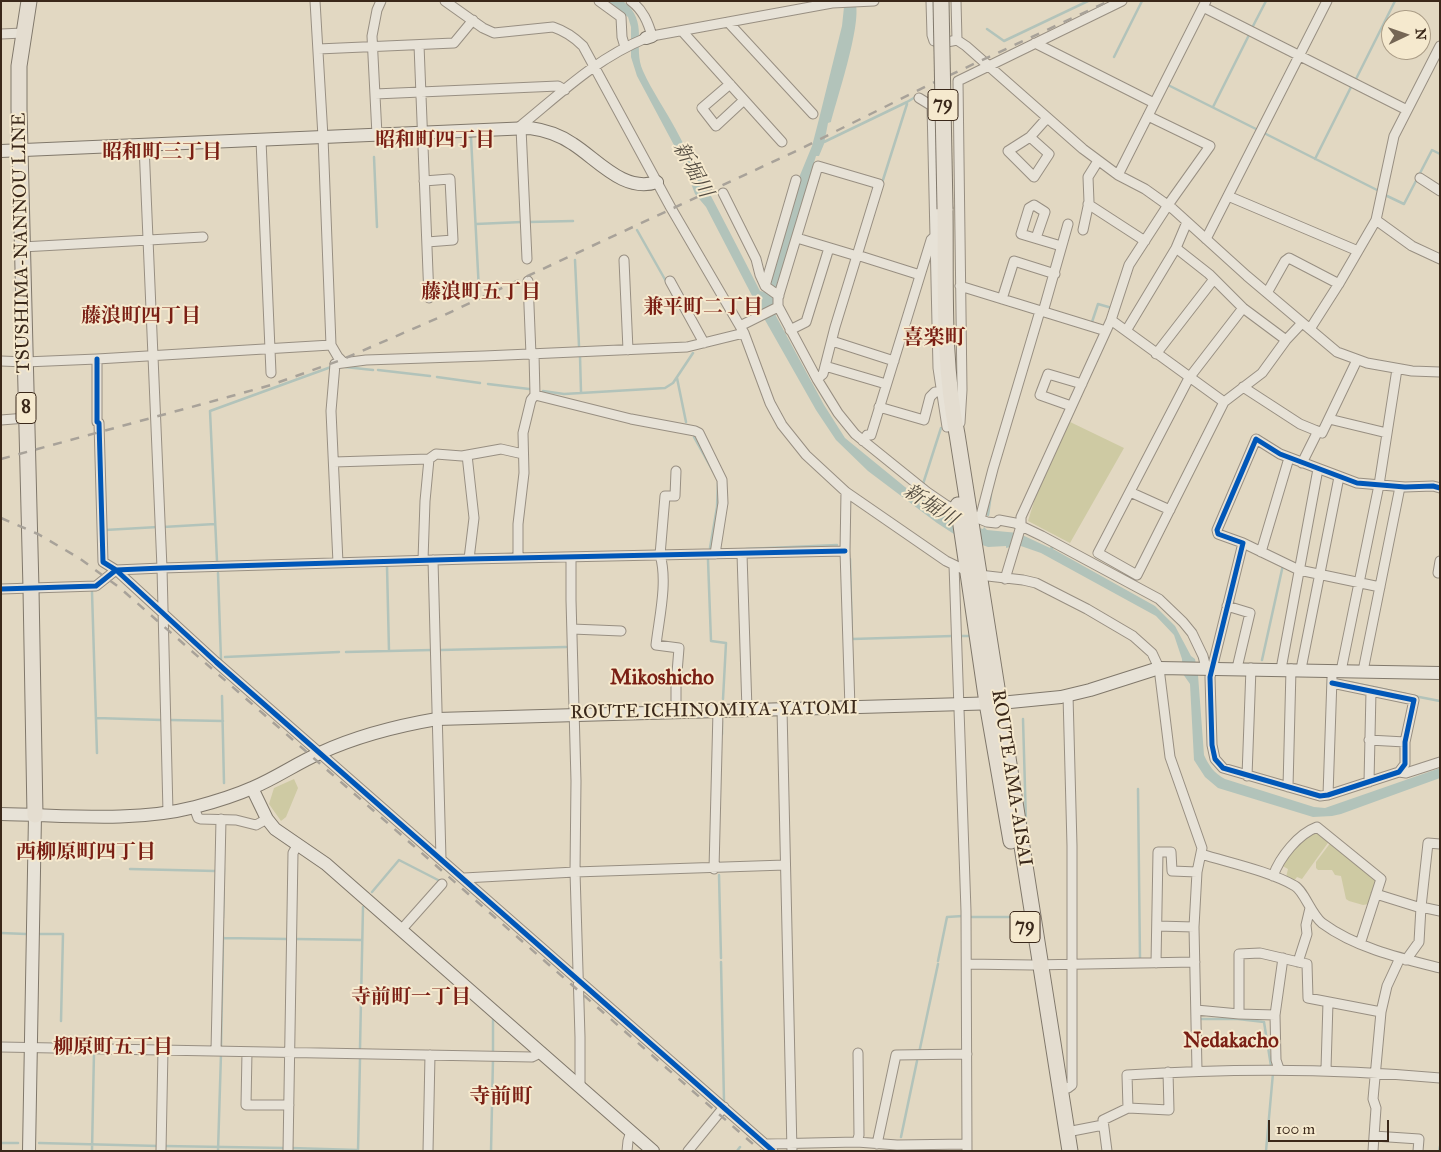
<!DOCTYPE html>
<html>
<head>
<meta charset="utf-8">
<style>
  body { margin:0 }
  #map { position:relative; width:1441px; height:1152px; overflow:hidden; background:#e2d8c2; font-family:"IM FELL Great Primer",serif }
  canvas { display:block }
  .frame { position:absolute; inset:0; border:2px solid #3a281a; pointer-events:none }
  .north { position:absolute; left:1381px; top:10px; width:50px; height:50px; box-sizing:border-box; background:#f5e9ce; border:1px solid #aa9c86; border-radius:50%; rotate:87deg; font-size:14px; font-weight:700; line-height:20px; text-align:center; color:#3a281a }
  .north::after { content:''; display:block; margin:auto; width:18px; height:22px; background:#756655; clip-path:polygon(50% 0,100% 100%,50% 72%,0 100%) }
  .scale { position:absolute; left:1268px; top:1120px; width:121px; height:22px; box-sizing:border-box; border:2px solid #3a281a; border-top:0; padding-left:6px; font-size:15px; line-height:18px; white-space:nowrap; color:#3a281a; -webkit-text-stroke:4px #f5e9ce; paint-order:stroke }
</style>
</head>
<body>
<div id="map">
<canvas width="1441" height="1152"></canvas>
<div class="frame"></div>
<div class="north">N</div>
<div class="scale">100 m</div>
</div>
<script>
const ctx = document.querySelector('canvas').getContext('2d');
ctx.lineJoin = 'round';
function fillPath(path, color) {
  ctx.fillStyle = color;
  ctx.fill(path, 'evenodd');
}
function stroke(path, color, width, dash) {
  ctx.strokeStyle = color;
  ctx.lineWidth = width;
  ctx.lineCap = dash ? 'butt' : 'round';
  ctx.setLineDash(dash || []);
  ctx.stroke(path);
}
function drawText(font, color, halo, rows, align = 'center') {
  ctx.font = font + ' "IM FELL Great Primer","Noto Serif JP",serif';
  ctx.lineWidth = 4;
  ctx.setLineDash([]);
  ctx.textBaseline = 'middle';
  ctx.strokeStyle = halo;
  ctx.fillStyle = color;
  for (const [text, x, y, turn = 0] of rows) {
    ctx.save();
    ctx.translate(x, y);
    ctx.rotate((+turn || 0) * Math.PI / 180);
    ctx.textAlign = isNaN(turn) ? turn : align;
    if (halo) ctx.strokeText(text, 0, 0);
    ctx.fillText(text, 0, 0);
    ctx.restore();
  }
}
fillPath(new Path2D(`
  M1066 420 1124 448 1070 543 1028 521 1041 479Z
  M294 779 298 788 286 817 281 821 269 804 274 788Z
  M1315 830 1330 840 1302 879 1297 877 1294 881 1286 877 1288 869 1279 864 1306 833Z
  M1331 842 1375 878 1376 883 1369 904 1363 905 1349 901 1346 899 1341 876 1335 875 1332 870H1318L1316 868V862Z`), '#cecaa3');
fillPath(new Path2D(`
  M606 1H623C650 22 632 46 643 71 652 91 665 109 675 128 704 182 732 236 760 291L765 292 767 291 798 180 812 146 818 123 842 26 844 7 842 1H855C863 21 837 98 831 122L828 123 824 144 819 156H816L775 294 773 307 776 316 824 405 845 438 905 487 948 518 983 529 984 527 987 530 1018 533 1050 548 1051 546 1054 547 1053 549 1155 606 1175 626 1191 656 1195 659 1198 675 1204 755C1209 766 1214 773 1225 779L1314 807 1325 808 1440 768V778L1341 814 1332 816 1313 817 1218 788 1205 777 1194 760 1190 684 1183 674 1182 659 1174 635 1156 616 1041 553 1018 545 1006 548V546L988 547 957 536 937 523 868 471 836 440 816 410 761 313 706 207 695 194 683 162 637 76 631 57V27L628 17Z`), '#b2c3ba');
stroke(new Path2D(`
  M1252 28 1266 1
  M987 29 1004 41 1088 1
  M1114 57 1142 1
  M1355 81 1395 1
  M1168 85 1258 130
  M1213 107 1249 35
  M1264 133 1379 191
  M471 137 479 291
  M824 142 907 102 917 96
  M374 157 377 227
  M1315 159 1351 87
  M882 183 907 104
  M1385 195 1404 204 1432 150 1440 154
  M529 222 573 221
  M476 224 522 222
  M637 230 667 283
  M575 260 579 346
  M1092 322 1098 304 1112 308
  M580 356 581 392
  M345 367 373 370
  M378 370 430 376
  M437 377 480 383
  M677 378 686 422
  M488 384 529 389
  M543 391 564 394 665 388 673 383 693 353
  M694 437 714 473
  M923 484 941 428
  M988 515 991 494
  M163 527 215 524
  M105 530 158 527
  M710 548 717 507 718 482
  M746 549 837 545
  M850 559 852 639 953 636
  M708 560 711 641 726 643 723 699
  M217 561 210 411 331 367
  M387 566 389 651
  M218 573 221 660
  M92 592 97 753
  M961 636H969
  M441 650 566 647
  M346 652 432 650
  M225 657 339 652
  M1262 660 1283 565
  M1349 682 1406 694
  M222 696 224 783
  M1414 696 1440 701
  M96 718 162 720
  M1023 719 1026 823
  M170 720 223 721
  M722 734V721
  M1138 789 1140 959
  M130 869 215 871
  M719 875 721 958
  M372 892 399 860 440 881
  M969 917H1016
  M223 918 224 868
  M1 933 26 934
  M40 934H63L61 1021
  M223 938 288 939
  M296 939 362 940
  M938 961 947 917 963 916
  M721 962 724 1101
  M1199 1019H1238L1264 1022 1271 1066
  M221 1047 223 936
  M360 1048 363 907
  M493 1052V1020
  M919 1053 938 964
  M901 1137 917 1061
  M1 1143H18
  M39 1143 159 1146
  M164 1146 285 1148
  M291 1148 358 1150
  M92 1151 94 1052
  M218 1151 221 1054
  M358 1151 360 1059
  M491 1151 493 1059
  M737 1151 740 1147
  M1266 1151 1273 1073
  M1439 1151 1440 1146`), '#b2c3ba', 2.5);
const street = new Path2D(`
  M315 1 323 137 331 345 338 357 343 362
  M445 1 483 28 494 33 553 27C565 31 574 37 583 46L671 208 744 333 770 403 782 425 806 455 846 492 946 561 967 571
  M599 1 621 17 622 37 625 47
  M631 1C643 10 648 22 652 36L832 3 874 1
  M931 1 932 35 934 41 942 43 957 40 966 46 1083 149 1118 175 1145 189 1173 209 1247 276 1337 352 1367 363 1412 371 1440 372
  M956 1 957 40
  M1203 7 1407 110
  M728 22 813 114
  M682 31 782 142
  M1 34 23 33
  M1035 43 1154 103
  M419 45 429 298
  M318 49 454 43 473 20
  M730 84 702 108 716 126 744 100
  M375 94 558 86 565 90
  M919 98 932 106
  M518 128C560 94 595 59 646 38
  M521 128 527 259
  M377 135 372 36 377 10 381 1
  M1030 137 1049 154 1034 177 1008 151 1030 137 1047 118
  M261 140 271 373
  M144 145 162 568 168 812
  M1118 175 1206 1
  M1420 178 1440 191
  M424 181 450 179 453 240 427 242
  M723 193 756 259 760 275 765 286 779 296
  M1228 196 1358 251
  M1088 204 1145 241
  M1376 220 1412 246 1440 259
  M1083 230 1089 202 1088 177 1098 161
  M797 238 857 256
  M1036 238 1045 212 1034 205 1029 208 1021 234 1061 246
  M1206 239 1327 1
  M22 247 203 237
  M1176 248 1209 274 1243 308 1286 340
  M857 255 920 275
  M624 260 628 350
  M528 281 531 355
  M670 281 704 343
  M765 286 796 180
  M960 286 1106 331
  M1267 293 1285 261 1289 258 1339 284
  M1002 299 1014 261 1055 274
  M1243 308 1189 378 1098 553 1137 575 1224 402 1262 373 1286 340 1302 323
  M1043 312 1068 224
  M1111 320 1129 265 1168 205 1210 146 1148 116
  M740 326 776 308 778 306
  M1310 329 1340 282 1376 220 1394 136 1440 46
  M790 330 806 322 829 248
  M1126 331 1176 248 1187 222
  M832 341 894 361
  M1156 354 1214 279
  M97 359V422L99 423 103 562 116 570 216 662 773 1151
  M1 361 25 362 97 359 331 345
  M825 366 886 384
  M817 379 823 374 835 327 879 184 818 166 778 298V306L817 379 838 413 855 434 927 492 946 505 959 511
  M1243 387 1300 424 1322 433 1357 360
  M535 395 631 419 695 431 699 433 722 480 723 503 715 554
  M1071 406 1040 395 1048 374 1082 384
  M879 407 924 420 930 397 935 392H941
  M1329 419 1387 433
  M1 420 26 418
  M960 423 962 390 958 81 1122 1
  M947 427 938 368 932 106 945 101 958 102
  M863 441 867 435H871L931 240 935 236
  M467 455 474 518 469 559
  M334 462 429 459 436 454 462 456 501 449 523 454
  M1302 463 1318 431
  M676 471 675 496H665L660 555C668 582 659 618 656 645L679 648 676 685V712
  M846 492 845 551 850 708
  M1130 492 1170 510
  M970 515 987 522 996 523 999 520 1015 523 1042 536 1159 599 1183 622 1192 633 1203 656 1206 668
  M980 519 993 469 1040 311
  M1243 543 1299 570 1380 587
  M1261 552 1289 458
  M742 554 747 710
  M571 557V600L576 781 575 872 580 1037V1086
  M518 558V524L524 473 523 433 531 400 535 395 534 354
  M423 560 425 501 429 459
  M433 560 441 859
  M1440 561 1438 573H1440
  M338 563 331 411 335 364 366 360 484 356 687 347 744 333
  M954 565 966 911 967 1151
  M979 575 1023 580 1036 583 1087 609 1133 636 1152 653 1159 668 1170 757 1202 848 1197 872 1194 927 1197 1070
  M1005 579 1021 526V517L1111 320 1224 402
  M1 589 96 586 116 570 162 568 469 559 845 551
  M1227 606 1250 613 1237 668
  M572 629 621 631
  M1281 669 1318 469
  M1301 669 1339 477
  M1341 671 1379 485 1397 369
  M1363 671 1400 487
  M1332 683 1414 700 1405 742V764L1399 772 1328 795 1320 796 1223 768 1215 759 1212 745 1210 677 1243 543 1218 534 1217 530 1256 439 1280 454 1357 483 1405 487 1433 486 1440 488
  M782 709 792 1151
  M1369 740 1405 742
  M1399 772 1406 773 1440 762
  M1247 776 1251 668
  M1369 782 1371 691
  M1288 787 1291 669
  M1328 795 1332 678
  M194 807 198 818 201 819 236 820 256 825 267 819
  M1201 854C1230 863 1269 871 1295 886 1304 891 1311 914 1322 923 1356 948 1400 958 1440 968
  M714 869 718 711
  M1273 876C1280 857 1298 834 1317 827L1381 879 1360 944
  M464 878 575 872 785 865
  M1376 894 1421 908
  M1421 907 1440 911
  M1157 926 1194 927
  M402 929 442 884
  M1406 960 1419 942 1421 907 1428 843 1440 844
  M1298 962 1307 934 1306 925 1310 908
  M1156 963 1158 852H1171L1172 871 1197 872
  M967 964 1032 965 1195 962
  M1196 1010 1239 1014
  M1381 1012 1387 986 1400 958
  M1275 1015 1283 958
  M1 1047 532 1057 542 1052
  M216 1051 221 819
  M247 1052 246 1105H289
  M1279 1069 1276 1060 1275 1015 1239 1014V954L1260 953 1307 964 1308 998 1381 1012 1373 1099 1376 1108 1373 1151
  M1326 1069 1328 1002
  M1061 1090 1068 1088 1072 1085V846L1068 695
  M1128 1108 1169 1110 1168 1072
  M1067 1132 1103 1125
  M1374 1136 1419 1139 1418 1151
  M857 1142 859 1135 858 1053
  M766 1144 857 1142 897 1145 967 1144
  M877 1144 896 1055 967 1054
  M161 1151 163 1050
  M288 1151 293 853 298 844
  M428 1151 430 1055
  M627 1151 628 1141 631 1131
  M688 1151 724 1107
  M1107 1151 1103 1120 1128 1108 1127 1075C1233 1068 1334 1068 1440 1078`);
const secondary = new Path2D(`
  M646 38 652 36
  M1 151 530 128C545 130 560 135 573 144 598 160 624 193 657 182
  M252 788 267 819 275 829 326 864 653 1151
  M1 814C65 815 132 823 195 807 214 802 234 796 252 788 276 778 297 763 320 753 357 736 396 726 437 719L1000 703 1061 697 1090 690 1159 668 1440 673
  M29 1151 35 815`);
const primary = new Path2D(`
  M29 1 19 66V109L31 589 35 815
  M945 209C946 284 942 361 957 434L1070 1151
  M958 505 987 703 1011 841`);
stroke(street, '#988f82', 11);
stroke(secondary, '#80786b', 14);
stroke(primary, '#80786b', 17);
stroke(street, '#e7e2d7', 9);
stroke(secondary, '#e7e2d7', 12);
stroke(primary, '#e4ddd0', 15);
stroke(new Path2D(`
  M1 459 228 397 271 385 341 360 438 318 519 280 796 151 933 83 1109 1
  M1 518 38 534 79 558 120 588 761 1151`), '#a8a299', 2.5, [9, 9]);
const primaryBridge = new Path2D(`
  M941 1 945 209`);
stroke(primaryBridge, '#80786b', 17, []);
stroke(primaryBridge, '#e4ddd0', 15);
stroke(new Path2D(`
  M97 359V422L99 423 103 562 116 570 216 662 773 1151
  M1 589 96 586 116 570 162 568 469 559 845 551
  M1332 683 1414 700 1405 742V764L1399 772 1328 795 1320 796 1223 768 1215 759 1212 745 1210 677 1243 543 1218 534 1217 530 1256 439 1280 454 1357 483 1405 487 1433 486 1440 488`), '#0057b8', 5);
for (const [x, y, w] of [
  [943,105,30],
  [26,408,20],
  [1025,927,30]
]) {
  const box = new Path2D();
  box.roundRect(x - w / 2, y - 15.5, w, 31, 4);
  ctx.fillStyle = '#f5e9ce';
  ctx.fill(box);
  stroke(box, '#3a281a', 1);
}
drawText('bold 18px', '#3a281a', null, [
  ["79",943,105],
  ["8",26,408],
  ["79",1025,927]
]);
drawText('19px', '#3a281a', '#f5e9ce', [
  ["TSUSHIMA-NANNOU LINE",22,243,-91],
  ["ROUTE ICHINOMIYA-YATOMI",714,711,-1],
  ["ROUTE AMA-AISAI",1011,778,81]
]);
drawText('bold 20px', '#7a1f14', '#f5e9ce', [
  ["昭和町四丁目",435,141],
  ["昭和町三丁目",162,153],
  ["藤浪町五丁目",481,293],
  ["兼平町二丁目",703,308],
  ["藤浪町四丁目",141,317],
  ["西柳原町四丁目",86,853],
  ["寺前町一丁目",411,998],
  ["柳原町五丁目",113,1048]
]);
drawText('italic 20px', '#534c41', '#f5e9ce', [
  ["新堀川",692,170,61],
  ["新堀川",930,506,33]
]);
drawText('bold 21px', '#7a1f14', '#f5e9ce', [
  ["喜楽町",934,339],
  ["Mikoshicho",662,679],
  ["Nedakacho",1231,1042],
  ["寺前町",501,1098]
]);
</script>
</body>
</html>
